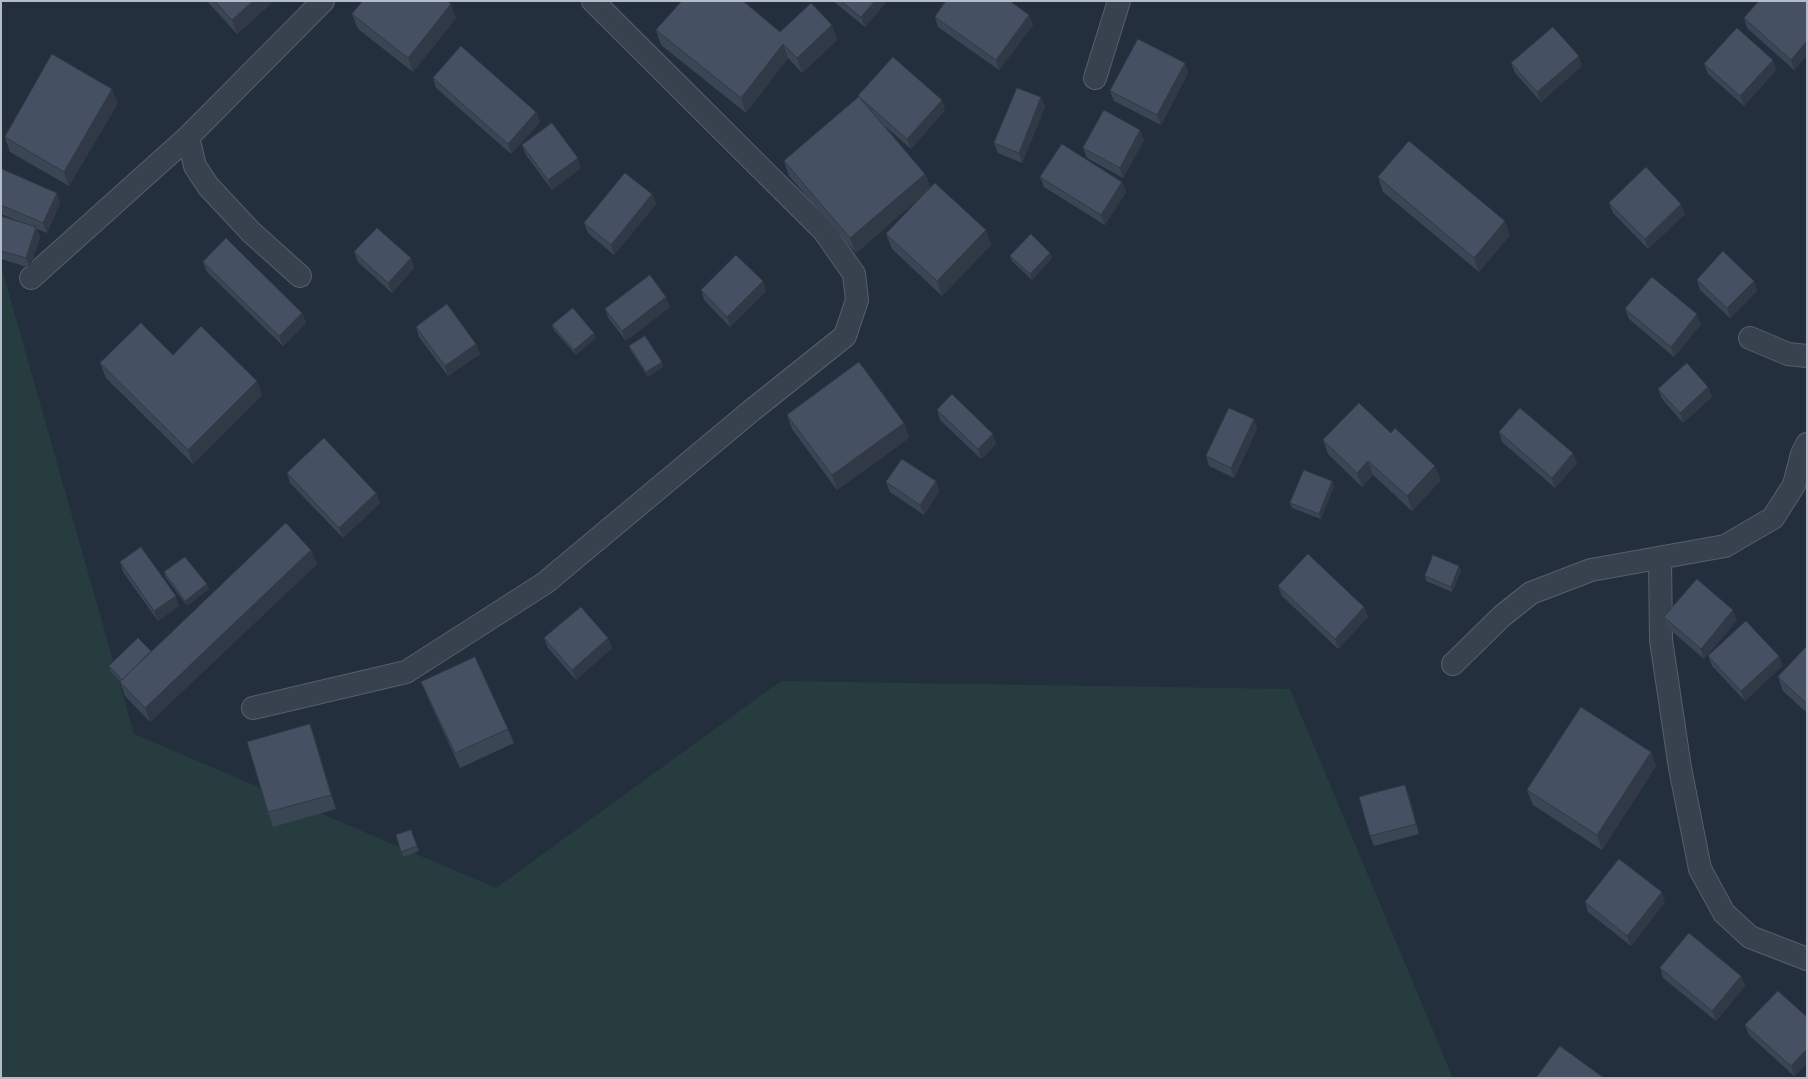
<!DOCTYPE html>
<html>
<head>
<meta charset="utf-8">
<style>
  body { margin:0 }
  #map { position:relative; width:1808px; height:1079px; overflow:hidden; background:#242f3e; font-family:"PT Sans Narrow",sans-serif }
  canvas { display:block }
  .frame { position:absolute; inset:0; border:2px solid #b4bcc9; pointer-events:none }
</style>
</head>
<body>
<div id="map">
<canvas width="1808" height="1079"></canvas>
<div class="frame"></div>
</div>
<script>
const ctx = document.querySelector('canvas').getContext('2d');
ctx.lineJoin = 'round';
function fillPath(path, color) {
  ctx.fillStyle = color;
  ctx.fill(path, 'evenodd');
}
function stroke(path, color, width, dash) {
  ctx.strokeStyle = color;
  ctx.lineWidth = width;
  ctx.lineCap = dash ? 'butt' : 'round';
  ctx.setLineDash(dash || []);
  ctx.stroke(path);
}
fillPath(new Path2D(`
  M1 266 134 734 496 888 781 681 1290 689 1453 1078H1Z`), '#263c3f');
const street = new Path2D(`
  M1095 78 1119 1
  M188 137 195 166 208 186 251 232 300 276
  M31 278 188 137 323 1
  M1750 338 1788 354 1807 356
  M1660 558 1661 640 1680 768 1700 869 1724 913 1750 937 1807 959
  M1453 664 1502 616 1531 593 1591 570 1725 546 1773 518 1794 485 1802 454 1807 444
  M253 708 406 672 545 583 751 411 845 336 857 300 854 274 824 231 593 1`);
stroke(street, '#565f6c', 24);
stroke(street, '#38414e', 22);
fillPath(new Path2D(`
  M207 1H274L237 34Z
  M833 1H887L865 27Z
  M1807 1V55L1794 70 1747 28 1744 18Z
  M352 14 456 18 413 72 358 29Z
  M1029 15 1033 25 999 70 938 27 935 17Z
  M832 25 837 40 802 73 788 58 746 113 661 45 656 30 780 32Z
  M1773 60 1776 70 1744 106 1708 74 1704 64Z
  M1185 63 1188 73 1161 125 1114 101 1110 91Z
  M1511 63 1582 66 1541 102 1515 73Z
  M433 78 536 112 540 122 511 154 436 88Z
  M858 96 942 100 945 110 911 149 885 126 925 174 930 187 986 230 991 245 942 296 892 249 886 234 925 193 856 253 789 176 784 161 858 97Z
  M1041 97 1045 107 1022 163 998 153 994 143Z
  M118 103 69 186 10 152 5 137Z
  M1140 130 1144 140 1123 178 1087 158 1083 148Z
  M522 145 581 168 552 190 526 155Z
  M1 171 60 203 47 233 37 229 40 237 30 268 1 259V216L18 221 1 214Z
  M1040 177 1122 182 1126 192 1105 225 1044 187Z
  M1378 177 1510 235 1479 272 1383 192Z
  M652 194 656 204 614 255 588 233 584 223Z
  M1609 203 1685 214 1648 249 1613 213Z
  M354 252 411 258 414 268 392 293 358 262Z
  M1050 253 1052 258 1032 280 1012 261 1010 256Z
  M203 262 302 313 306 323 283 346 207 272Z
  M1697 280 1754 281 1757 291 1730 318 1700 290Z
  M763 281 766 291 730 327 704 300 701 290Z
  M670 307 626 341 609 319 605 309Z
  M1625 309 1701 324 1674 357 1629 319Z
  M552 325 596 338 576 355 554 330Z
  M416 327 476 344 480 354 448 376 419 337Z
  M629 346 663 367 648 377 631 351Z
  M173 355 257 381 262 395 193 464 106 378 100 363Z
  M1708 387 1712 397 1683 423 1662 399 1658 389Z
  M937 410 993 434 996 444 981 459 940 420Z
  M787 415 904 423 909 438 837 490 792 429Z
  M1254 419 1257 429 1234 478 1209 466 1206 456Z
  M1499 432 1577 463 1555 488 1502 442Z
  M1323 440 1441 480 1412 511 1373 475 1362 487 1328 454Z
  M287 473 376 493 380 503 343 538 290 483Z
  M936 481 939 491 924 515 890 492 886 482Z
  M1332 481 1334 486 1321 519 1292 508 1290 503Z
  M311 550 317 564 150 722 125 696 120 682V681L111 672 109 666 151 651Z
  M120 562 179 606 158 621 123 572Z
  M1461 571 1452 592 1426 581 1425 576Z
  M164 572 209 589 187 606 166 578Z
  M1278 586 1364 607 1368 617 1338 649 1282 596Z
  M1664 617 1737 620 1704 659 1667 627Z
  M544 638H608L612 648 576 680 548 648Z
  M1807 646V713L1783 691 1778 677Z
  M1708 656H1779L1782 666 1745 701 1712 666Z
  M421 682 508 729 514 743 460 768 427 696Z
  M310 724 315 739 336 809 273 827 268 812Z
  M1651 752 1656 766 1602 850 1533 805 1527 790Z
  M1409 795 1419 834 1374 846 1370 836Z
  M411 830 419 851 403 857 396 835Z
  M1585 902H1665L1631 946 1588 912Z
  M1660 968 1741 976 1745 986 1716 1021 1663 978Z
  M1807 1017V1063L1794 1076 1749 1035 1745 1025Z`), '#3b4654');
fillPath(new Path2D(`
  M253 1H274L237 34 232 20Z
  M875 1H887L865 27 861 17Z
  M451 4 456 18 413 72 408 58Z
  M1029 15 1033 25 999 70 996 60Z
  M832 25 837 40 802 73 797 58Z
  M1807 41V55L1794 70 1791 60Z
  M783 44 788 58 746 113 741 98Z
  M1579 56 1582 66 1541 102 1537 92Z
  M1773 60 1776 70 1744 106 1740 96Z
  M1185 63 1188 73 1161 125 1157 115Z
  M112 89 118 103 69 186 64 172Z
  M1041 97 1045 107 1022 163 1019 153Z
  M942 100 945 110 911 149 907 139Z
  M536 112 540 122 511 154 508 144Z
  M1140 130 1144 140 1123 178 1120 168Z
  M578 158 581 168 552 190 548 180Z
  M925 174 931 188 856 253 850 238Z
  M1122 182 1126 192 1105 225 1101 215Z
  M57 193 60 203 47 233 43 223Z
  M652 194 656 204 614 255 611 245Z
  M1681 204 1685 214 1648 249 1645 239Z
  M1505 221 1510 235 1479 272 1474 258Z
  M36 227 40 237 30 268 26 258Z
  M986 230 991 245 942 296 937 281Z
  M1050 253 1052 258 1032 280 1030 274Z
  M411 258 414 268 392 293 388 283Z
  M763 281 766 291 730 327 727 317Z
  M1754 281 1757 291 1730 318 1727 308Z
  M666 297 670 307 626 341 622 331Z
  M302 313 306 323 283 346 279 336Z
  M1697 314 1701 324 1674 357 1671 347Z
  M594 333 596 338 576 355 574 350Z
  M476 344 480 354 448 376 445 366Z
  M662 362 663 367 648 377 646 372Z
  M257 381 262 395 193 464 188 450Z
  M1708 387 1712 397 1683 423 1680 413Z
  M1254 419 1257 429 1234 478 1231 468Z
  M904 423 909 438 837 490 832 475Z
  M993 434 996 444 981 459 978 449Z
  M1573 453 1577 463 1555 488 1552 478Z
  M1368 461 1373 475 1362 487 1357 473Z
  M1435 466 1441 480 1412 511 1407 496Z
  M936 481 939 491 924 515 920 505Z
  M1332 481 1334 486 1321 519 1319 514Z
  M376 493 380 503 343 538 339 528Z
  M311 550 317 564 150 722 145 708Z
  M1459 566 1461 571 1452 592 1451 587Z
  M207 584 209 589 187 606 185 601Z
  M176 596 179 606 158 621 154 611Z
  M1364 607 1368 617 1338 649 1335 639Z
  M1733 610 1737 620 1704 659 1701 649Z
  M608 638 612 648 576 680 572 670Z
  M1779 656 1782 666 1745 701 1741 691Z
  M310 724 315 739 336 809 331 795Z
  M1651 752 1656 766 1602 850 1597 835Z
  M1405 785 1409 795 1419 834 1416 824Z
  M1662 892 1665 902 1631 946 1627 936Z
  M1741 976 1745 986 1716 1021 1712 1011Z
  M1807 1049V1063L1794 1076 1791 1066Z`), '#303945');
const building = new Path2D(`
  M215 1H253L232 20Z
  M363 1H447L451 4 408 58 352 14Z
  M682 1H743L780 32 811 3 832 25 797 58 783 44 741 98 656 30Z
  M841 1H875L861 17Z
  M946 1H1010L1029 15 996 60 935 17Z
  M1759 1H1807V41L1791 60 1744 18Z
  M1553 27 1579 56 1537 92 1511 63Z
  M1737 28 1773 60 1740 96 1704 64Z
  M1138 39 1185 63 1157 115 1110 91Z
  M461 46 536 112 508 144 433 78Z
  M52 54 112 89 64 172 5 137Z
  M893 57 942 100 907 139 858 96Z
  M1017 88 1041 97 1019 153 994 143Z
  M859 97 925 174 850 238 784 161Z
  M1104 110 1140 130 1120 168 1083 148Z
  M552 123 578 158 548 180 522 145Z
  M1409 141 1505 221 1474 258 1378 177Z
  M1062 144 1122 182 1101 215 1040 177Z
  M1646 167 1681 204 1645 239 1609 203Z
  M2 169 57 193 43 223 1 205V171Z
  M625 173 652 194 611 245 584 223Z
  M935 183 986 230 937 281 886 234Z
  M1 216 36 227 26 258 1 251Z
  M377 228 411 258 388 283 354 252Z
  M1031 234 1050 253 1030 274 1010 256Z
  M226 238 302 313 279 336 203 262Z
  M1723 251 1754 281 1727 308 1697 280Z
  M736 255 763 281 727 317 701 290Z
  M650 275 666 297 622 331 605 309Z
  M1652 277 1697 314 1671 347 1625 309Z
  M447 304 476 344 445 366 416 327Z
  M573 308 594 333 574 350 552 325Z
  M141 323 173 355 201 326 257 381 188 450 100 363Z
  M645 336 662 362 646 372 629 346Z
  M859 362 904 423 832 475 787 415Z
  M1687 363 1708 387 1680 413 1658 389Z
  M952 394 993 434 978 449 937 410Z
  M1359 403 1391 433 1395 428 1435 466 1407 496 1368 461 1357 473 1323 440Z
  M1229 408 1254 419 1231 468 1206 456Z
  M1520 408 1573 453 1552 478 1499 432Z
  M324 438 376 493 339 528 287 473Z
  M902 459 936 481 920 505 886 482Z
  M1304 470 1332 481 1319 514 1290 503Z
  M286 523 311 550 145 708 120 682Z
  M141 547 176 596 154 611 120 562Z
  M1308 554 1364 607 1335 639 1278 586Z
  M1433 555 1459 566 1451 587 1425 576Z
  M185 557 207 584 185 601 164 572Z
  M1697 579 1733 610 1701 649 1664 617Z
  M581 607 608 638 572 670 544 638Z
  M1746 621 1779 656 1741 691 1708 656Z
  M138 638 151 651 122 680 109 666Z
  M1807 646V704L1778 677Z
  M475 657 508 729 455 753 421 682Z
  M1581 707 1651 752 1597 835 1527 790Z
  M310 724 331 795 268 812 247 742Z
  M1405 785 1416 824 1370 836 1359 797Z
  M411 830 417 846 401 852 396 835Z
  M1619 859 1662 892 1627 936 1585 902Z
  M1689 933 1741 976 1712 1011 1660 968Z
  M1778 991 1807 1017V1049L1791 1066 1745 1025Z
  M1560 1046 1604 1078H1536Z`);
fillPath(building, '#455162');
stroke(building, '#303945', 1);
</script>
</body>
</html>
